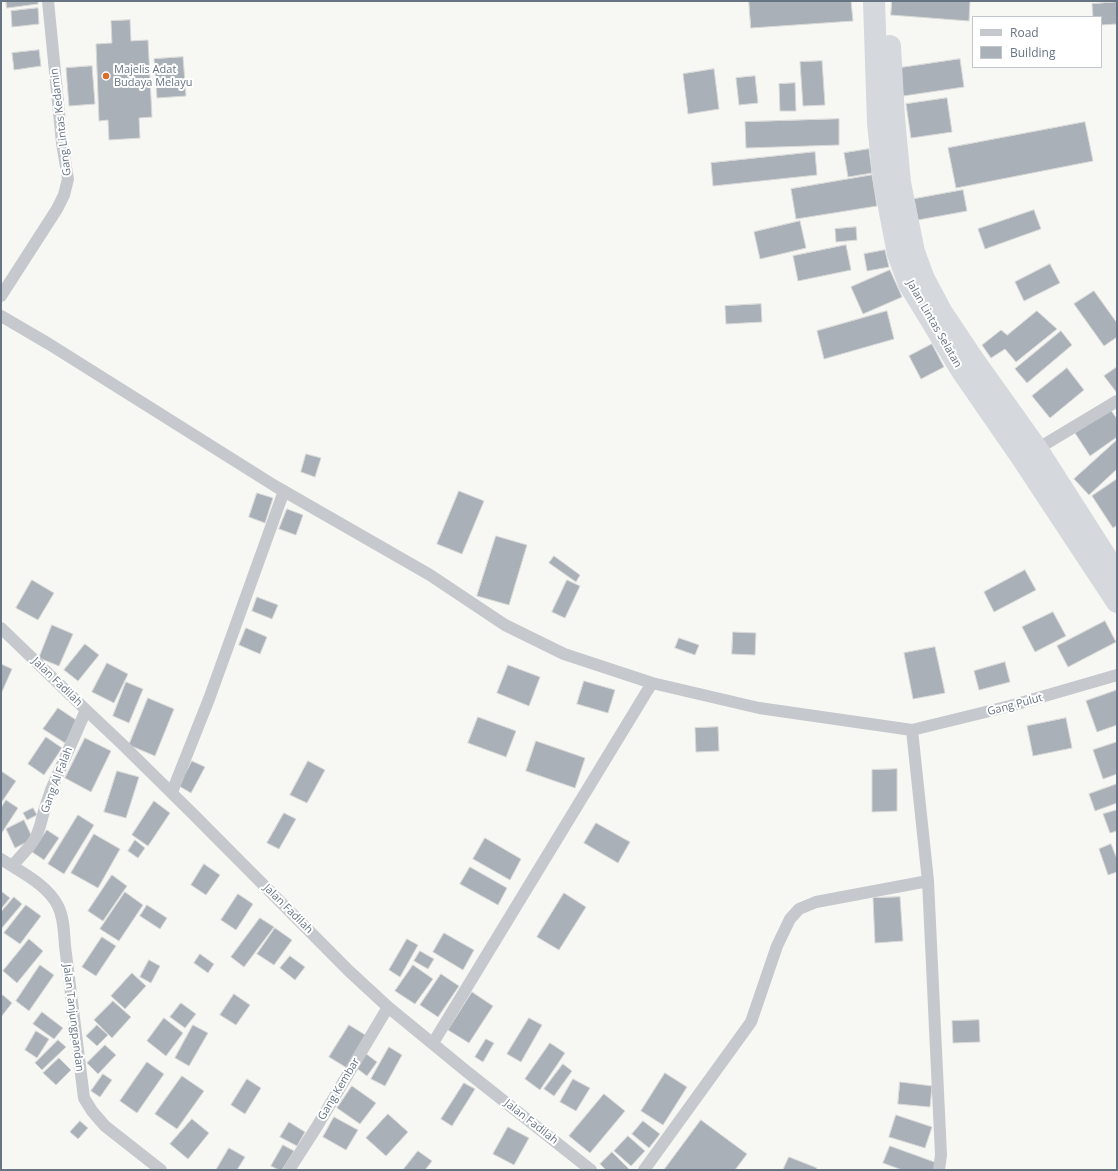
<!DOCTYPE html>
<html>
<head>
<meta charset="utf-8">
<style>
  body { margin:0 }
  #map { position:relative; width:1118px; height:1171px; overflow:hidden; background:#f7f7f4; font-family:"Open Sans",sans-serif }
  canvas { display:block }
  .frame { position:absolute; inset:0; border:2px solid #677484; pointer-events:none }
  .legend { position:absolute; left:972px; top:16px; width:130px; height:52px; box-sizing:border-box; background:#fff; border:1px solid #c2c7ce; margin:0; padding:5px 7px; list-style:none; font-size:12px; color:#677484 }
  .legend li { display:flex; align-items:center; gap:8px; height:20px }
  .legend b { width:20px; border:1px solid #c2c7ce }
</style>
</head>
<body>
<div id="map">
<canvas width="1118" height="1171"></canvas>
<div class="frame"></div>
<ul class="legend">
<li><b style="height:5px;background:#c5c8cc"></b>Road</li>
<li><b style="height:11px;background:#a9b0b7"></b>Building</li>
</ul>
</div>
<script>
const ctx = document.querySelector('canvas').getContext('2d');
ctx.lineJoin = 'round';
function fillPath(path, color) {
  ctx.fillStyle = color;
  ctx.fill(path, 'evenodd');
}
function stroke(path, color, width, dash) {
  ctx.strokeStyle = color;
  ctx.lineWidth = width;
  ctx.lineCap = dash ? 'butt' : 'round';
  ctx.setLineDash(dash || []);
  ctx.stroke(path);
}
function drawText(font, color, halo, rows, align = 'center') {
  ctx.font = font + ' "Open Sans",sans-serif';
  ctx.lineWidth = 4;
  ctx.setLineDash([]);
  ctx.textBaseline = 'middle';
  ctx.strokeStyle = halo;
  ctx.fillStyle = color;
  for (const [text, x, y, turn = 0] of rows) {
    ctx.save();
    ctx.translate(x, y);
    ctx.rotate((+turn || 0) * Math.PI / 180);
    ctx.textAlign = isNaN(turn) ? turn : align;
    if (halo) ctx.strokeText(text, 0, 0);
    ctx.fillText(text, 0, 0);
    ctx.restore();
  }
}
const building = new Path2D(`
  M6 1H38V4L7 8Z
  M749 1H851L853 21 751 28Z
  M892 1H970L969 21 891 15Z
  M1117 2V24L1101 25V17H1093L1092 4Z
  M38 8 39 24 12 27 11 11Z
  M130 20 131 41 148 40 152 117 139 118 140 138 109 140 108 120 99 121 96 44 112 43 111 21Z
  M39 50 41 66 14 70 12 53Z
  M183 57 186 96 157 98 154 59Z
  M960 59 964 87 903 96 899 68Z
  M822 61 825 105 803 106 800 62Z
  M92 66 95 104 69 106 66 68Z
  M714 69 719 109 688 114 683 74Z
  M755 76 758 103 739 105 736 78Z
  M795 83 796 111H780L779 84Z
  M947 98 952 132 911 138 906 104Z
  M839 119V145L746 148 745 122Z
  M1085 122 1093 161 956 188 948 148Z
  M869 149 872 173 848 177 844 153Z
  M815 152 817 175 713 186 711 163Z
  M872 175 877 206 796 219 791 189Z
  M963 190 967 211 918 220 914 199Z
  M1034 210 1041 229 985 249 978 229Z
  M800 221 806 248 760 259 754 232Z
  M856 227 857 240 836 242 835 229Z
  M846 245 851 270 798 281 793 256Z
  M885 250 889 267 867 271 864 254Z
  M1050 264 1060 283 1024 301 1015 282Z
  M890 270 902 297 863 314 851 287Z
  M1094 291 1117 323V337L1104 346 1074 304Z
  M761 304 762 322 726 324 725 306Z
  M887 311 894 339 824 359 817 331Z
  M1037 311 1057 329 1016 362 1005 349 991 358 982 345 1001 330 1007 335Z
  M1061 331 1072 345 1027 383 1015 369Z
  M932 344 944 367 921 379 909 356Z
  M1117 367V393L1104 376Z
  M1067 368 1084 390 1050 418 1032 396Z
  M1110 409 1117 419V437L1090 456 1075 433Z
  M1117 440V469L1089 495 1074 479Z
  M306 454 321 458 315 477 301 472Z
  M1117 479V525L1113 528 1092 496Z
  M459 491 484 501 462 554 437 544Z
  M257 493 273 498 265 523 249 517Z
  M287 509 303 515 296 535 279 529Z
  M496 536 527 545 509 605 477 596Z
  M554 556 580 575 576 582 549 563Z
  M1025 570 1036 590 994 612 984 592Z
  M32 580 54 593 38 620 16 608Z
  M567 580 580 586 565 618 552 612Z
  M257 597 278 605 272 619 252 611Z
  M1053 612 1066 636 1035 652 1022 627Z
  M1105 621 1116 642 1068 667 1057 646Z
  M52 625 73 634 59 666 39 658Z
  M246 628 267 637 260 654 239 645Z
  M733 632 756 633 755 655 732 654Z
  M679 638 699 645 695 655 675 648Z
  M85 644 99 655 78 681 64 670Z
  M935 647 945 693 913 699 904 653Z
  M1005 662 1010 682 979 690 974 671Z
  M107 663 128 674 114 703 92 692Z
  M1 664 12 669 1 694Z
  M508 665 540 677 529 706 497 693Z
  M584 681 615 690 608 713 577 704Z
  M126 682 143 689 129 723 113 716Z
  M1117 690V725L1097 732 1086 701Z
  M148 698 174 709 155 756 129 745Z
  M58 708 79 722 65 743 43 729Z
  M478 717 516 731 506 757 468 743Z
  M1066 718 1072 748 1033 756 1027 726Z
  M718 727 719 751 696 752 695 728Z
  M46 737 62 748 44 775 28 764Z
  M85 738 111 751 91 792 65 778Z
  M536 741 585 758 575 788 526 771Z
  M1117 742V774L1103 779 1093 750Z
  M192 761 205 767 191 793 179 786Z
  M308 761 325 770 307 803 290 795Z
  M897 769V811L872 812V770Z
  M1 771 16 781 1 803Z
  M117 771 139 777 126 818 104 812Z
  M1117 784V803L1095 811 1089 794Z
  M6 800 18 808 1 834V808Z
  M154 801 170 813 148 846 132 835Z
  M33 808 37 815 27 820 23 813Z
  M1117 810V831L1110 833 1103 814Z
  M284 813 296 819 279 849 267 843Z
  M78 815 94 825 64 874 48 864Z
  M24 820 33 839 15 848 6 829Z
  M596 823 630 842 618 863 584 843Z
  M47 830 59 838 44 860 32 852Z
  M94 834 120 849 98 888 71 873Z
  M485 838 521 859 510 880 473 859Z
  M135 840 145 848 138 858 128 851Z
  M1111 844 1117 859V872L1108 875 1099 849Z
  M204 864 220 875 206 895 191 885Z
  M470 867 507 888 498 905 460 884Z
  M112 875 127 886 103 921 88 911Z
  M1 891 10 898 1 909Z
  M125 892 143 905 119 941 100 929Z
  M564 893 586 907 559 950 537 937Z
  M238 894 253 904 236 930 221 920Z
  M14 897 22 904 1 929V912Z
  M900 897 903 941 875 943 873 898Z
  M26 905 41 916 20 944 4 933Z
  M147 905 167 918 160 929 140 916Z
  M260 918 274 927 244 967 231 957Z
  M275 928 292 940 274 965 257 954Z
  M444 933 474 950 463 970 433 952Z
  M102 937 116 946 96 976 82 967Z
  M29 939 43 951 17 983 3 971Z
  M407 939 418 945 400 977 389 970Z
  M420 951 434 959 428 969 414 961Z
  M200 954 214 964 208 973 194 963Z
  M290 956 305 967 295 980 280 968Z
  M149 960 160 966 151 983 140 977Z
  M40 965 54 975 29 1011 16 1001Z
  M413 965 433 979 415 1004 395 991Z
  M132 973 146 986 125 1009 111 996Z
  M441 974 459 986 438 1017 420 1005Z
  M472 992 493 1006 469 1043 448 1030Z
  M234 994 250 1005 236 1025 220 1015Z
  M3 995 12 1003 1 1017V997Z
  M113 1001 131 1017 112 1038 94 1020Z
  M181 1003 196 1014 185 1028 170 1017Z
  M42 1012 63 1028 54 1039 33 1024Z
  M164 1018 183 1033 166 1056 147 1041Z
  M529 1018 542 1025 521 1062 507 1054Z
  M979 1020 980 1042 953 1043 952 1021Z
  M97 1025 108 1035 97 1046 86 1036Z
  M193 1025 208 1033 189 1066 175 1058Z
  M349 1025 367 1036 347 1068 329 1057Z
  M36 1031 49 1039 37 1058 25 1050Z
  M486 1039 494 1043 483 1062 475 1057Z
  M58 1040 66 1047 42 1070 35 1063Z
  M550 1043 565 1053 540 1090 525 1079Z
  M105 1045 116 1055 98 1074 87 1063Z
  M389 1047 402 1055 385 1086 371 1079Z
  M365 1053 377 1062 367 1076 355 1067Z
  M59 1058 71 1070 56 1085 43 1073Z
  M147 1062 164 1074 137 1113 120 1101Z
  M563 1064 572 1071 554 1096 544 1089Z
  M665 1073 687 1087 663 1125 641 1111Z
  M103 1074 112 1080 100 1097 91 1091Z
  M182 1076 204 1091 177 1129 155 1114Z
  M247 1079 261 1088 245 1114 231 1105Z
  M573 1079 590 1088 576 1111 560 1102Z
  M900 1082 932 1086 930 1107 898 1104Z
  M464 1083 475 1089 452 1126 441 1119Z
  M352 1086 376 1103 360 1124 337 1108Z
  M604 1094 625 1111 590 1153 569 1136Z
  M388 1114 408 1132 386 1156 366 1138Z
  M896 1115 932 1127 925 1148 889 1137Z
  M334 1117 358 1130 346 1150 323 1137Z
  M192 1119 209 1133 188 1159 170 1144Z
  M701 1120 747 1154 735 1170H664Z
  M80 1121 88 1128 78 1139 70 1132Z
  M643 1121 660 1134 649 1148 632 1134Z
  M289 1122 305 1132 297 1146 280 1137Z
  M508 1127 529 1138 514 1165 493 1154Z
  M628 1136 645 1151 631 1166 614 1151Z
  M283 1145 294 1151 282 1170H279L271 1166Z
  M890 1146 937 1163 934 1170H902L883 1163Z
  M229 1148 245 1157 237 1170H216Z
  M418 1151 432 1161 425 1170H403Z
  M612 1152 629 1169 628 1170H606L600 1164Z
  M789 1157 817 1168 816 1170H783Z`);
fillPath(building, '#a9b0b7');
stroke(building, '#d8d9d7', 1);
stroke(new Path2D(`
  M1 296 57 209 64 195 68 179 62 143 48 1
  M1 316 49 344 275 486 430 575 505 625 564 654 652 683 759 708 912 730 1010 706 1117 675
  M1037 449 1117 401
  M1 628 86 710 122 744 193 814 349 971 388 1007 466 1071 591 1170
  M912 730 928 881 941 1155 939 1170
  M172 792 209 699 284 491
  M1 859C20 872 47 884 58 906 64 918 64 933 65 946L84 1098 92 1111 105 1126 161 1170
  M12 866 30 846 36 837 40 826 44 811 51 790 86 710
  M433 1043 652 683
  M289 1170 316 1128 388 1007
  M644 1170 751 1022 777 946 790 919 799 909 816 902 928 881`), '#c5c8cc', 12);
stroke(new Path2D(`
  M874 1 878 123 884 181 898 254 909 284 962 371 1022 458 1117 602
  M890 46 894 118 900 183 914 252 924 279 941 311 975 362 1037 449 1117 574`), '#d5d8dc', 22);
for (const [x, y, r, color] of [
  [106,76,4,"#dc6d2f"]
]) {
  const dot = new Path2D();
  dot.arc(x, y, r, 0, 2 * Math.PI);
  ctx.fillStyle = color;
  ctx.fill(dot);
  stroke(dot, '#fff', 1.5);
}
drawText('11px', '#677484', '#fff', [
  ["Majelis Adat",114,70],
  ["Budaya Melayu",114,83]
], 'left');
drawText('11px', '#677484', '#fff', [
  ["Gang Lintas Kedamin",61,122,-97],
  ["Jalan Lintas Selatan",934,324,60],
  ["Jalan Fadilah",57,682,44],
  ["Gang Pulut",1015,705,-15],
  ["Gang Al Falah",57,780,-69],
  ["Jalan Fadilah",288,909,45],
  ["Jalan Tanjungpandan",73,1018,83],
  ["Gang Kembar",339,1089,-59],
  ["Jalan Fadilah",531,1122,38]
]);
</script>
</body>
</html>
